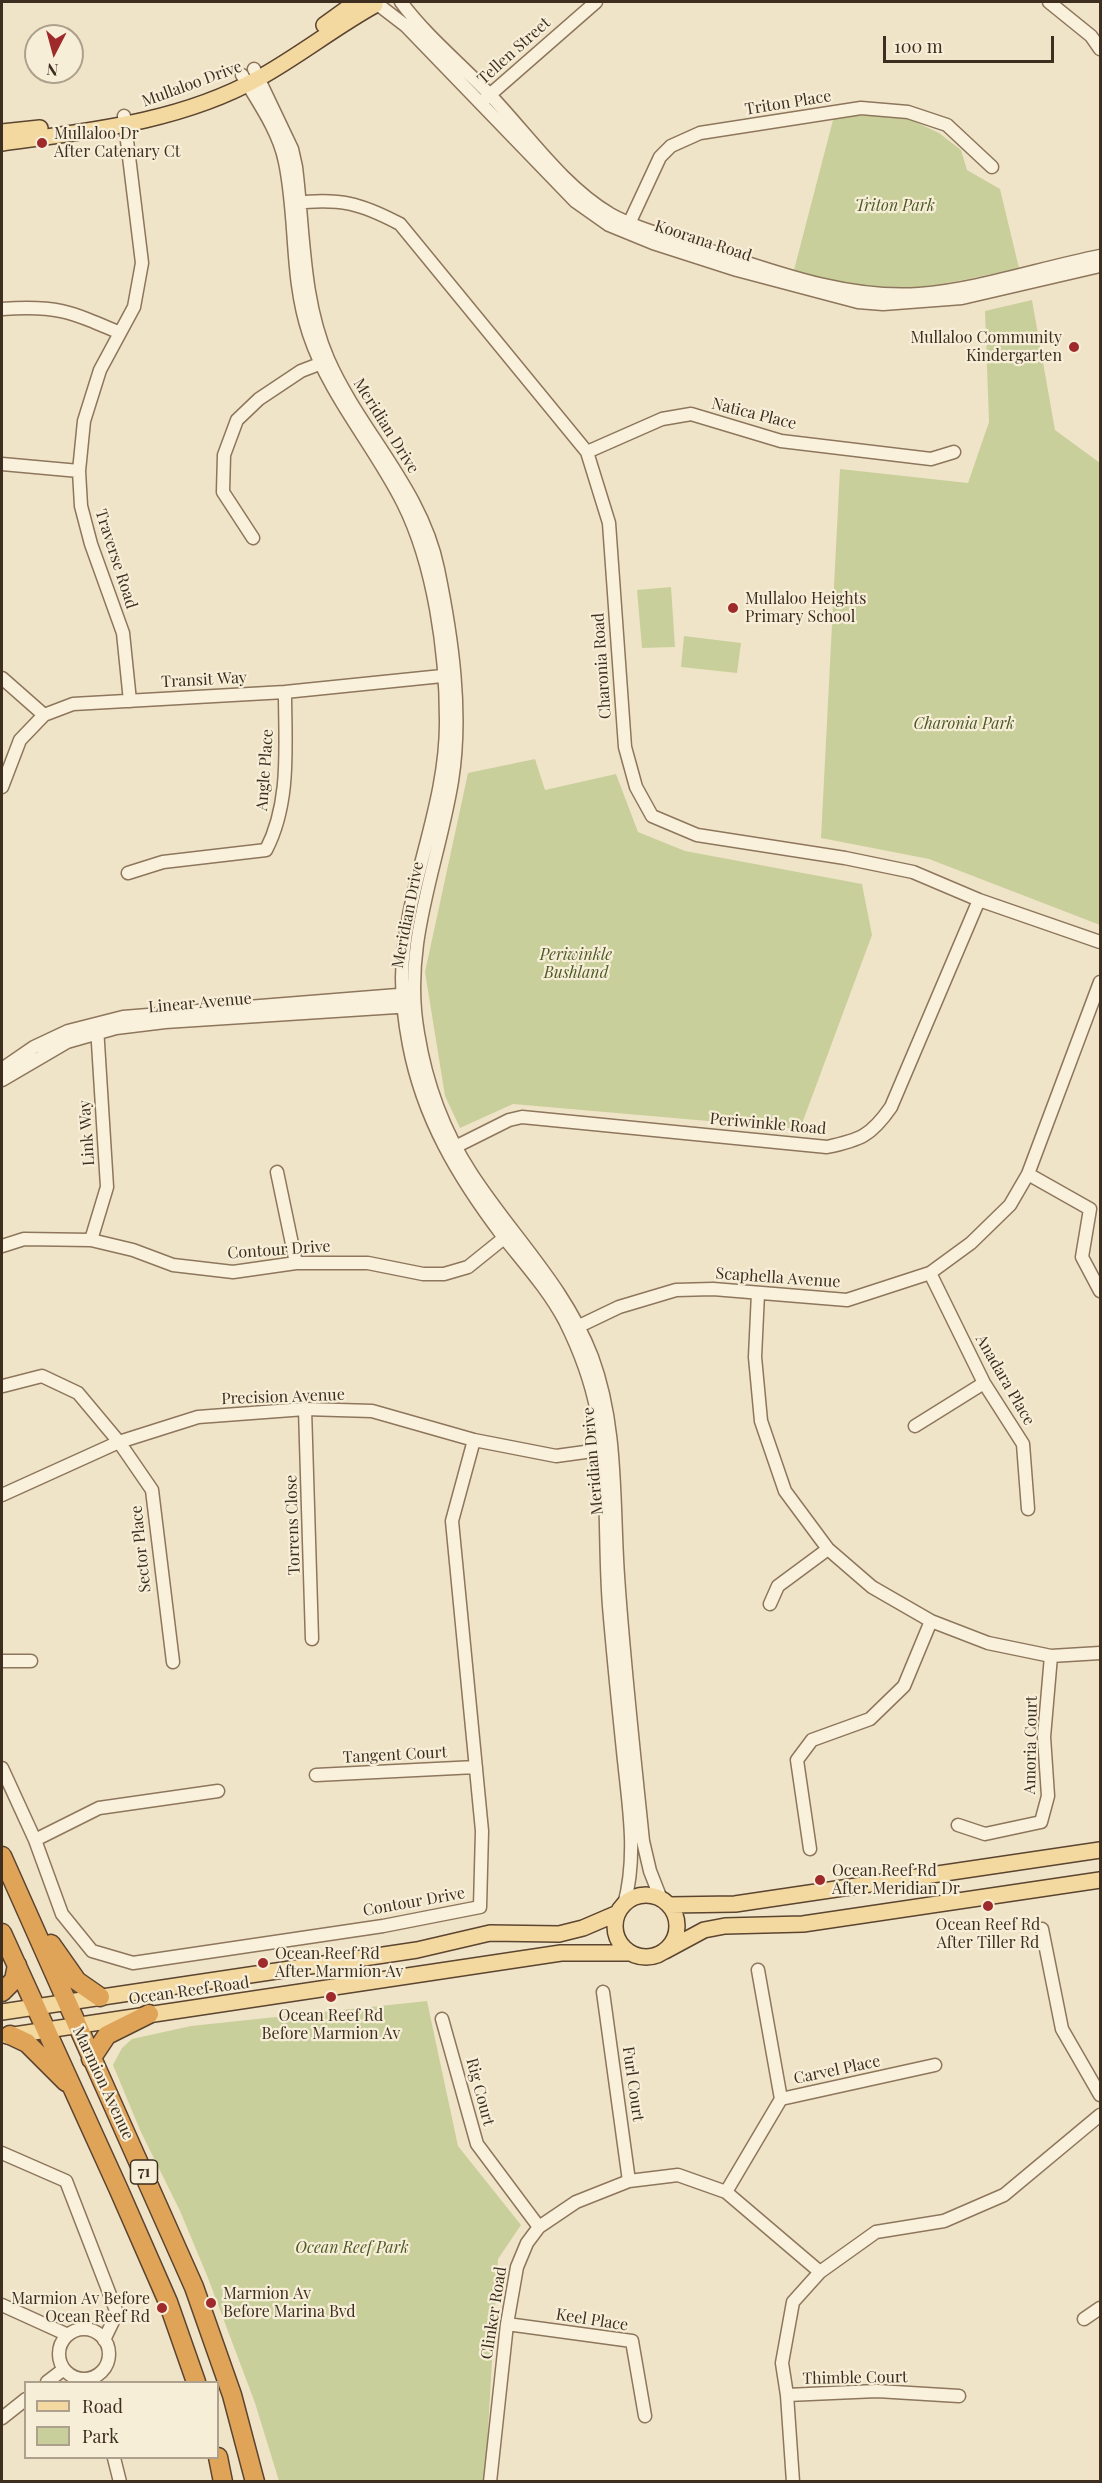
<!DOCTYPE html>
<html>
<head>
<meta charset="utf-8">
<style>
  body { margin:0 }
  #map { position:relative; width:1102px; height:2483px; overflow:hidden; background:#f0e4c8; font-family:"Playfair Display",serif }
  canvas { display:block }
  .frame { position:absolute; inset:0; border:3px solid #3d2e20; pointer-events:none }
  .legend { position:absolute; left:24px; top:2381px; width:195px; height:78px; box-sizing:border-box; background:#f7eed8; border:2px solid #ada18e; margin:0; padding:8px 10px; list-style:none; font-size:18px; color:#3d2e20 }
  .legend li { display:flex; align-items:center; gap:12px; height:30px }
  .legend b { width:30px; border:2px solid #ada18e }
  .north { position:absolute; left:24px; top:24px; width:60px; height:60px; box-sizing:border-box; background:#f7eed8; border:2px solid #ada18e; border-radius:50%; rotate:186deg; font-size:16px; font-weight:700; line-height:24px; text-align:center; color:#3d2e20 }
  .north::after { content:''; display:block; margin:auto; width:21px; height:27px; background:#9e2a2b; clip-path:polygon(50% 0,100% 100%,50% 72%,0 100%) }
  .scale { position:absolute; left:883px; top:36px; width:171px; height:27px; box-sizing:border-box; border:3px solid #3d2e20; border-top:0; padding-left:8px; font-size:18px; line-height:21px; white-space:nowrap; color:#3d2e20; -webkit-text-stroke:4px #f7eed8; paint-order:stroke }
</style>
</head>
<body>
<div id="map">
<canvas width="1102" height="2483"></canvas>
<div class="frame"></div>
<ul class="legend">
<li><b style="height:8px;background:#f3d9a0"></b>Road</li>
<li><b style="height:16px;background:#c9cf9b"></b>Park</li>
</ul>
<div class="north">N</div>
<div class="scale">100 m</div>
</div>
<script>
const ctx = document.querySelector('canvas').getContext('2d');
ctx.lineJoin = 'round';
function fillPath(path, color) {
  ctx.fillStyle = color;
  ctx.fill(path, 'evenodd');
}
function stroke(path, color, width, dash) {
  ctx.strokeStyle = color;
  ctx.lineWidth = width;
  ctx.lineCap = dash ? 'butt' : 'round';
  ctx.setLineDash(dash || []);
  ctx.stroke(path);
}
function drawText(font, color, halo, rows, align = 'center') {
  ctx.font = font + ' "Playfair Display",serif';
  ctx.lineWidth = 4.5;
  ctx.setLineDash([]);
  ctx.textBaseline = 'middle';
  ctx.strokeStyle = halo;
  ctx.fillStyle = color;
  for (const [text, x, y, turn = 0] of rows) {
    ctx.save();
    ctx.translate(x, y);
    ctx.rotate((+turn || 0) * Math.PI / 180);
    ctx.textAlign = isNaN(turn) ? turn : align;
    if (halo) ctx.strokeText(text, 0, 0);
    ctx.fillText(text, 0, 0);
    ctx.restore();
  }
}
fillPath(new Path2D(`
  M840 116H903L939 133 961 150 967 170 1000 189 1019 268C972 278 924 291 876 288 848 286 821 278 794 270L833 120Z
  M1032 300 1055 430 1100 463V925L929 859 821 838 840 469 968 483 989 422 985 311Z
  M671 587 675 647 642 648 637 590Z
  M684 636 741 643 737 673 681 667Z
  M535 759 545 790 616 774 638 832 685 851 862 884 872 935 800 1129 513 1104 460 1128 445 1096 425 972 468 773Z
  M427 2001 458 2146 521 2225 498 2259 485 2481H279L255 2403 208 2278 180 2211 140 2130 113 2065 122 2048 132 2039 191 2026Z`), '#c9cf9b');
const minor = new Path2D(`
  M401 2C427 37 461 64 491 96 528 135 563 186 610 214 637 229 670 237 699 247 770 270 843 299 919 294 980 289 1040 268 1100 256
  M1049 2 1091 36 1100 49
  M380 6 406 26 575 201 609 225 653 243 737 270 858 302 883 304 962 298 1100 266
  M254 69 292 149 296 167C304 231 302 299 328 359 360 432 422 489 438 569 452 637 463 712 452 781 438 867 402 944 418 1033 426 1083 443 1130 471 1173 511 1235 565 1286 592 1357 618 1427 613 1503 618 1576 624 1665 634 1753 643 1841L650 1871 661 1899
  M242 75C258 102 279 131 285 162 297 219 290 278 309 334 330 397 374 445 403 503 434 565 446 652 446 720 447 809 403 890 402 978 402 1000 405 1024 409 1045 423 1118 458 1177 502 1235 524 1263 548 1289 565 1321 579 1349 591 1381 597 1412 609 1476 604 1542 609 1606 613 1654 618 1703 623 1751 628 1802 638 1854 624 1905
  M485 99 596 2
  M124 116 142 263 134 307 100 370 84 421 79 471 81 506 91 544 123 633 130 701
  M294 203C341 198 360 203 400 224L587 452 609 523 625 747 636 787 652 816 697 835 845 858 913 872 979 900 1100 942
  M627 228 660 157 671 146 700 133 861 108 908 112 947 125 992 167
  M2 309C55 305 69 311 118 332
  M587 452 662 419 691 414 781 441 931 459 954 452
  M2 464 79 471
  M253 538 223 492 224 455 237 420 259 399 301 371 327 361
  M2 678 44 715
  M2 787 20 740 44 715 73 704 285 692 452 675
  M128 873 163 862 266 850C291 802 285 745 285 692
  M2 1069 34 1047 68 1031 123 1017 410 994
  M2 1080 67 1042 116 1028 165 1022 412 1006
  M451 1149 509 1120 522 1117 827 1147C860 1140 871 1136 891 1107L979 900
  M277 1172 296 1263
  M1028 1174 1090 1209 1082 1257 1100 1291
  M91 1240 107 1187 97 1027
  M2 1246 24 1239 91 1240 133 1250 173 1265 233 1272 296 1263H368L423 1274H444L468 1267 509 1234
  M930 1273 984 1383 1023 1444 1028 1509
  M758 1293 755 1357 761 1421 785 1491 828 1549 872 1587 931 1621 988 1643 1051 1656 1100 1653
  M573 1329 619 1307 676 1290 713 1289 847 1300 930 1273 971 1243 1010 1205 1028 1174 1100 982
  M3 1386 42 1376 78 1393 119 1442 152 1490 173 1662
  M305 1409 312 1639
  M915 1426 984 1383
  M2 1495 119 1442 198 1417 305 1409 372 1411 474 1440 556 1456 607 1449
  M770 1604 778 1586 828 1549
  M2 1661H31
  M2 1768 35 1840 62 1914 92 1951 133 1963 383 1926 480 1907 482 1831 452 1521 474 1440
  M316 1775 476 1767
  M958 1825 985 1834 1041 1822 1048 1796 1044 1737 1051 1656
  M35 1840 99 1808 218 1791
  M810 1849 797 1760 812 1740 870 1719 904 1686 931 1621
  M1042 1929 1062 2029 1100 2095
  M758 1970 781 2099
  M603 1992 629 2181
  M442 2019 477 2144 539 2227
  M2 2153 66 2181 117 2313 104 2340
  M726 2192 781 2099 935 2065
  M2 2305 68 2335
  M1084 2319 1100 2308
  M507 2324 632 2341 645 2416
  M59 2354a25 25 0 1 1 50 0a25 25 0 1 1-50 0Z
  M47 2382 64 2369
  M787 2395 877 2391 959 2396
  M2 2418 26 2399
  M114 2458 120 2482
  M490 2482 507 2324 517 2267 527 2243 539 2227 576 2202 629 2181 678 2175 726 2192 820 2272
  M793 2482 787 2395 782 2363 793 2302 820 2272 876 2232 944 2221 1004 2195 1100 2115`);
const major = new Path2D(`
  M324 25 356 2
  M2 132 40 128
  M2 143C89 131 180 122 259 78 299 56 335 27 375 5
  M615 1926a31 31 0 1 1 62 0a31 31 0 1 1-62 0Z
  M669 1905 735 1904 1100 1850
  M665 1951 704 1930 725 1926 803 1924 1100 1880
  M2 2012 417 1950 490 1933 559 1934 583 1928 618 1913
  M7 2036 561 1953H631`);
const highway = new Path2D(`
  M2 1856 194 2287 232 2395 255 2482
  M2 1933 118 2188 168 2302 196 2382
  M51 1944 77 1981 100 1997
  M2 1992 14 1980 17 1965
  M10 2035 27 2043 66 2082
  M91 2059 107 2035 149 2014
  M218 2457 223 2482`);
stroke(minor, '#8d765c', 15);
stroke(major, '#5b4430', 18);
stroke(highway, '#5b4430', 21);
stroke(minor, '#faf1dc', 12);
stroke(major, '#f3d9a0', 15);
stroke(highway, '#e0a458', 18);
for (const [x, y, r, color] of [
  [42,143,6,"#9e2a2b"],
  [1074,347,6,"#9e2a2b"],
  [733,608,6,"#9e2a2b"],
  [820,1880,6,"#9e2a2b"],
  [988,1906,6,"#9e2a2b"],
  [263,1963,6,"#9e2a2b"],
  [331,1997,6,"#9e2a2b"],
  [211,2303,6,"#9e2a2b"],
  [162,2308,6,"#9e2a2b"]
]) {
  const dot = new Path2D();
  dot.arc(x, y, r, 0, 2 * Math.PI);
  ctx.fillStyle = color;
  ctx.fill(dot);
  stroke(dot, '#f7eed8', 2);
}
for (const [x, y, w] of [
  [144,2172,27]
]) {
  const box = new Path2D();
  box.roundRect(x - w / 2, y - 12, w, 24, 4.5);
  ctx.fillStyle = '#f7eed8';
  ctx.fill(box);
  stroke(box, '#3d2e20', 1.5);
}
drawText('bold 15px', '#3d2e20', null, [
  ["71",144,2172]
]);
drawText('16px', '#3d2e20', '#f7eed8', [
  ["Tellen Street",514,51,-42],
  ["Mullaloo Drive",192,84,-20],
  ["Triton Place",788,103,-9],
  ["Koorana Road",703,241,18],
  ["Natica Place",754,414,14],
  ["Meridian Drive",386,426,58],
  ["Traverse Road",116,559,72],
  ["Charonia Road",602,666,-94],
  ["Transit Way",204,680,-3],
  ["Angle Place",265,770,-86],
  ["Meridian Drive",408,915,-79],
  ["Linear Avenue",200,1003,-5],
  ["Periwinkle Road",768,1124,5],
  ["Link Way",87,1133,-94],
  ["Contour Drive",279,1250,-4],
  ["Scaphella Avenue",778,1278,4],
  ["Anadara Place",1005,1380,60],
  ["Precision Avenue",283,1397,-2],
  ["Meridian Drive",593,1461,-95],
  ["Torrens Close",293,1525,-92],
  ["Sector Place",141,1549,-96],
  ["Amoria Court",1031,1745,-89],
  ["Tangent Court",395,1755,-3],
  ["Contour Drive",414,1902,-10],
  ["Ocean Reef Road",189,1991,-8],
  ["Carvel Place",837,2070,-12],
  ["Marmion Avenue",103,2083,65],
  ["Furl Court",633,2084,82],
  ["Rig Court",480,2092,75],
  ["Clinker Road",494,2313,-81],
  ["Keel Place",592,2320,9],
  ["Thimble Court",855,2378,-1]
]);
drawText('16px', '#3d2e20', '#f7eed8', [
  ["Mullaloo Dr",54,134],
  ["After Catenary Ct",54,152],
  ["Mullaloo Community",1062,338,"right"],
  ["Kindergarten",1062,356,"right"],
  ["Mullaloo Heights",745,599],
  ["Primary School",745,617],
  ["Ocean Reef Rd",832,1871],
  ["After Meridian Dr",832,1889],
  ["Ocean Reef Rd",988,1925,"center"],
  ["After Tiller Rd",988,1943,"center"],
  ["Ocean Reef Rd",275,1954],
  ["After Marmion Av",275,1972],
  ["Ocean Reef Rd",331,2016,"center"],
  ["Before Marmion Av",331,2034,"center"],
  ["Marmion Av",223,2294],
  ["Before Marina Bvd",223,2312],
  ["Marmion Av Before",150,2299,"right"],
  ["Ocean Reef Rd",150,2317,"right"]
], 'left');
drawText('italic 16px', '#4d5a26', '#f7eed8', [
  ["Triton Park",895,206],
  ["Charonia Park",964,724],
  ["Periwinkle",576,955],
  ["Bushland",576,973],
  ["Ocean Reef Park",352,2248]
]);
</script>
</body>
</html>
